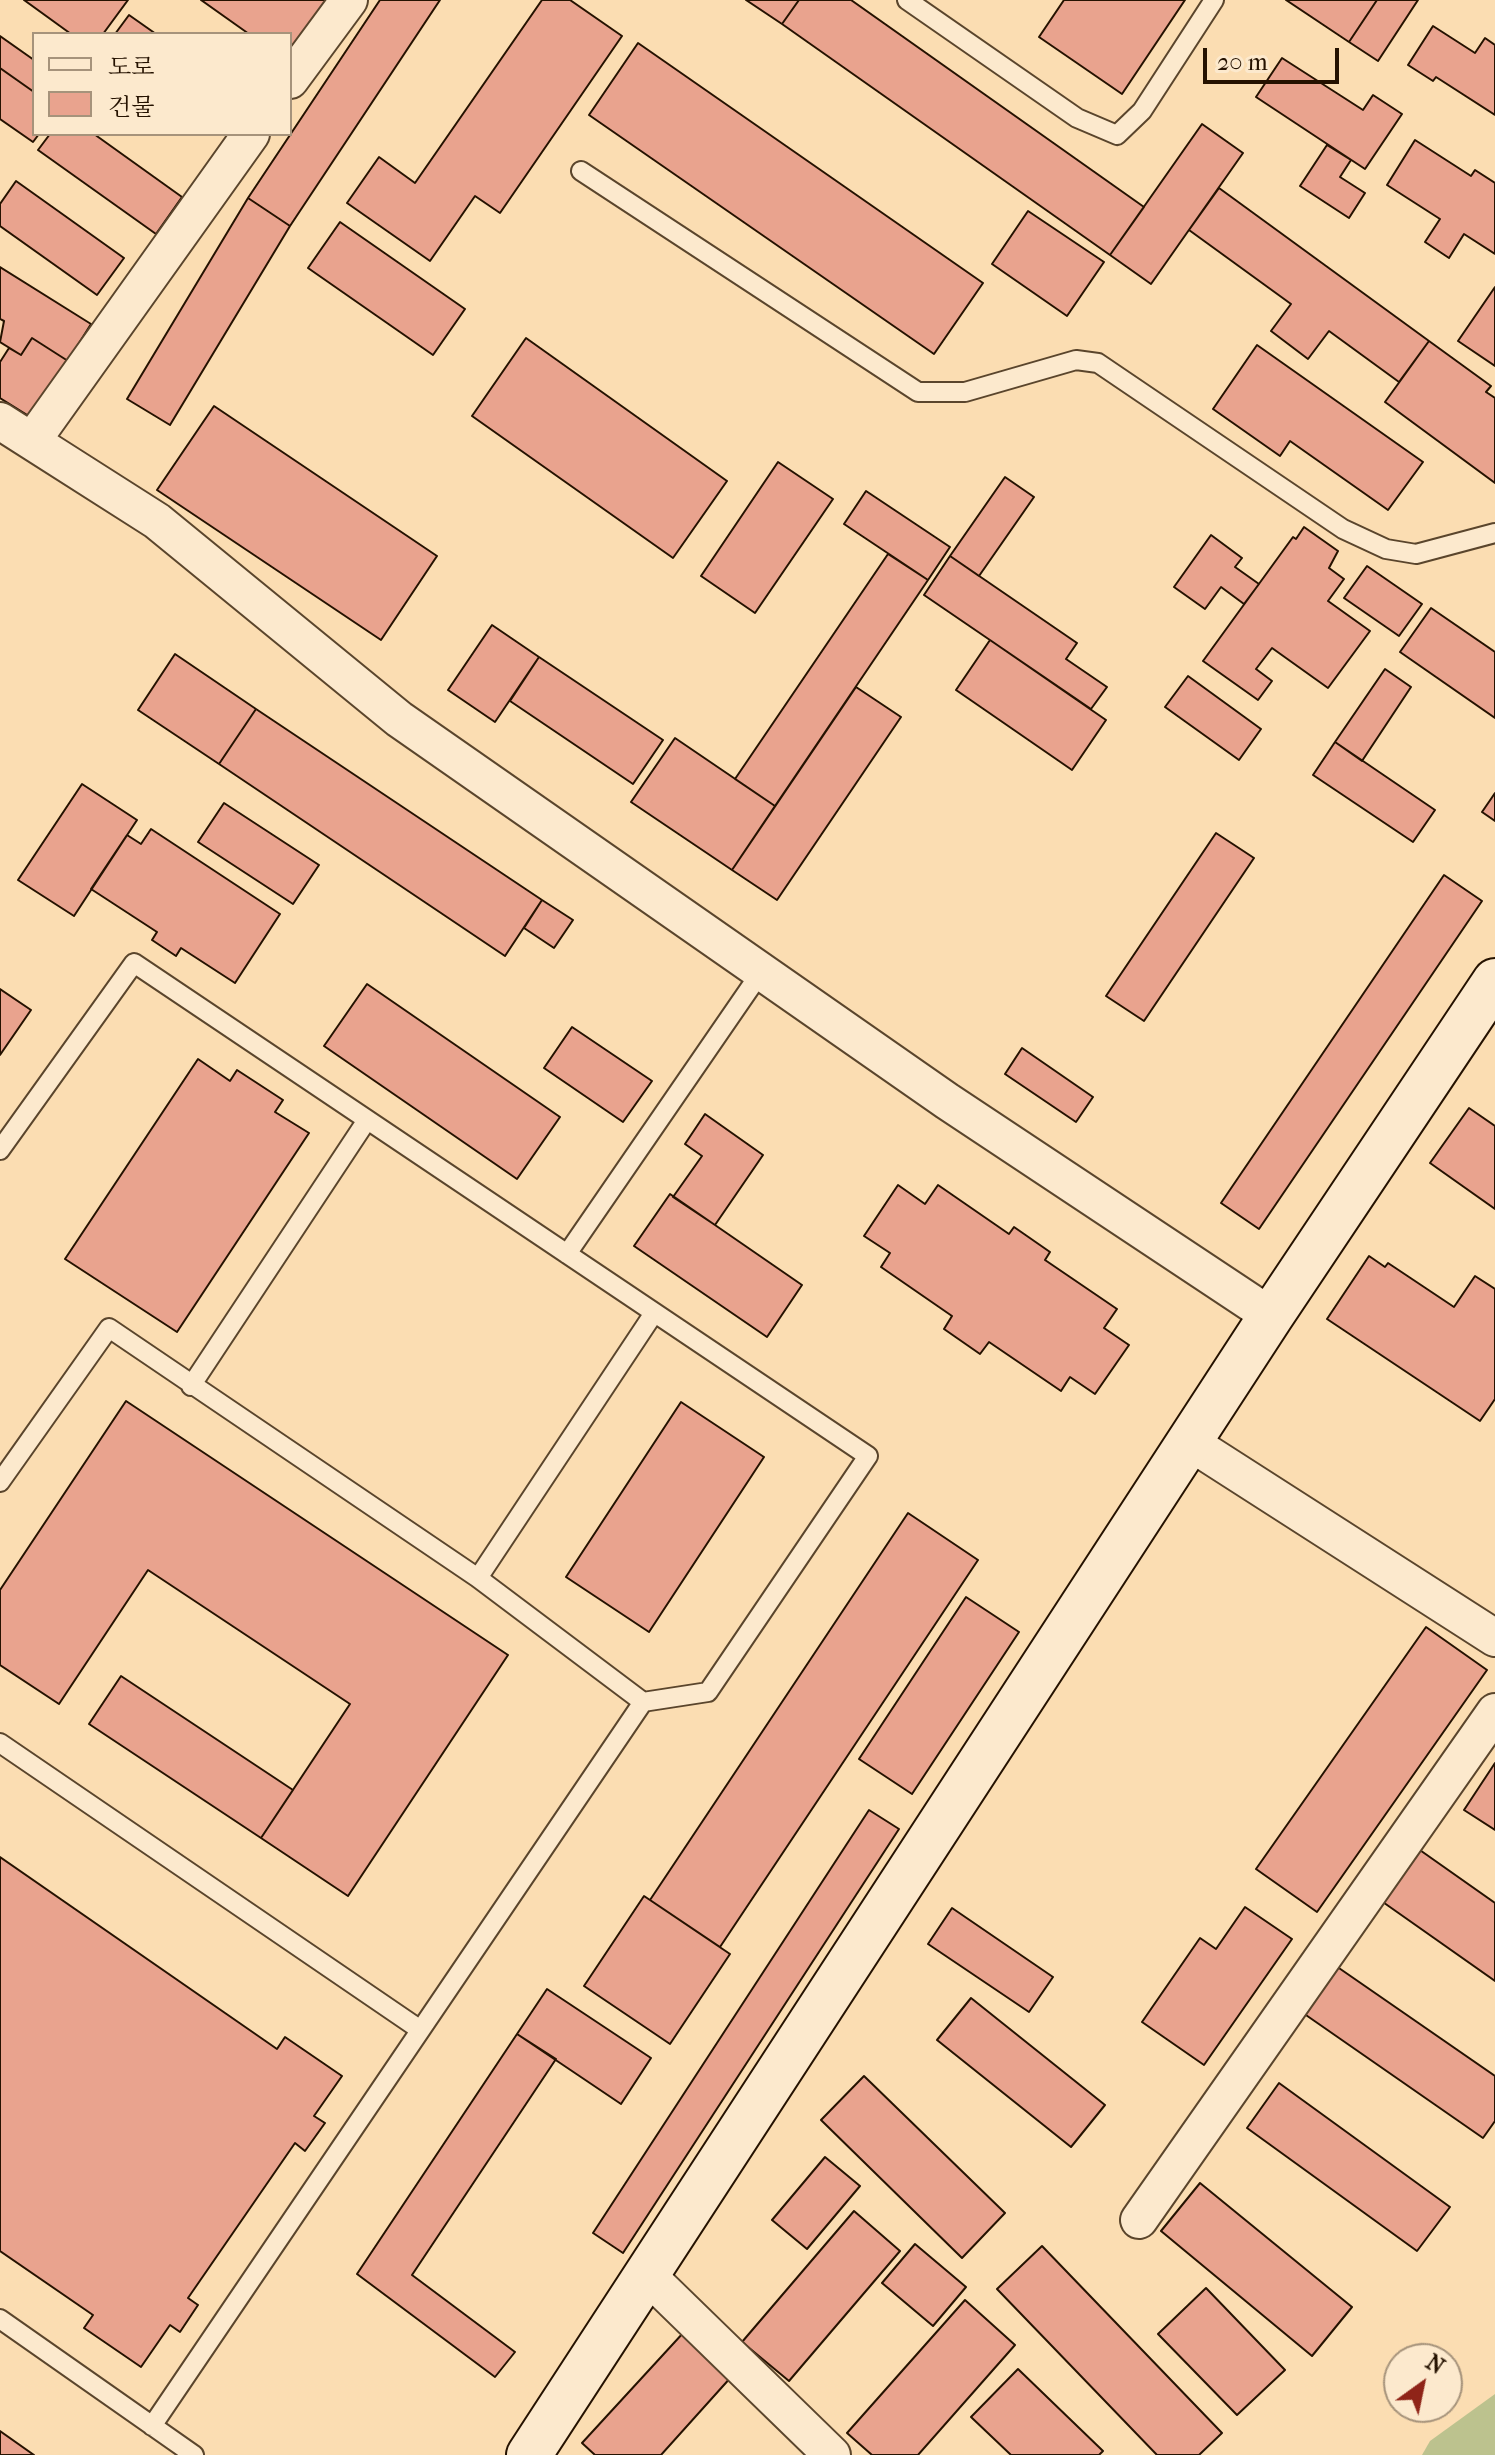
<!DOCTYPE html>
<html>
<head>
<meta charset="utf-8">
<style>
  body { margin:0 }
  #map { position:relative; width:1495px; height:2455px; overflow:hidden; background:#fbddb2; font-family:"IM FELL French Canon","Noto Serif KR",serif }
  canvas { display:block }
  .legend { position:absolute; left:32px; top:32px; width:260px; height:104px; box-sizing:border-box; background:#fce9cd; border:2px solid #a6937b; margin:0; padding:10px 14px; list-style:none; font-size:24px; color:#251200 }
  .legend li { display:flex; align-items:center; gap:16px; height:40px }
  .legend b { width:40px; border:2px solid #a6937b }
  .north { position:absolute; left:1383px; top:2343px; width:80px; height:80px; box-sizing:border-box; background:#fce9cd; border:2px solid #a6937b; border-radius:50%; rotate:33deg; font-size:22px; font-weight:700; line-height:32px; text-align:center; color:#251200 }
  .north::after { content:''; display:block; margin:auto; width:28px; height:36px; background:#8f2418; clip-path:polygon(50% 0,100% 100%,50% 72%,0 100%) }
  .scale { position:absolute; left:1203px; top:48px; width:136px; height:36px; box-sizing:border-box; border:4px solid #251200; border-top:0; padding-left:10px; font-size:24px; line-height:28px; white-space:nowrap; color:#251200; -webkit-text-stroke:6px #fce9cd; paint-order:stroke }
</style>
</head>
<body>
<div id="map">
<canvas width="1495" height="2455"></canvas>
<ul class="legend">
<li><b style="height:10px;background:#fce9cd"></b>도로</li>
<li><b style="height:22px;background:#e9a38e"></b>건물</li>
</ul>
<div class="north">N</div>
<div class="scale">20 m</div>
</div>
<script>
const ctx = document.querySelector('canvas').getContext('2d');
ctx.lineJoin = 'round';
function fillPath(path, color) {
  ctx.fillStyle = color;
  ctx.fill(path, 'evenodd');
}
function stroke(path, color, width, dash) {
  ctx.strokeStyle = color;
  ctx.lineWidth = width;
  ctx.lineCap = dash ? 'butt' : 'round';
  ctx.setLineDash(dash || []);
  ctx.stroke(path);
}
fillPath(new Path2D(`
  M1495 2394V2455H1422L1430 2441Z`), '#bcc28e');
const building = new Path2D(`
  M24 0H128L103 34H71Z
  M201 0H329L290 55V34H249Z
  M380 0H440L290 226 248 198Z
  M542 0H570L622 36 500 213 475 196 430 261 347 203 379 157 415 183Z
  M746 0H799L782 24Z
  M799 0H851L1144 207 1110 255 782 24Z
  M1064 0H1185L1122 94 1039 37Z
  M1286 0H1377L1349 42Z
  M1377 0H1418L1378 61 1349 42Z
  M129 15 156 34H115Z
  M1433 26 1475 53 1485 38 1495 45V115L1436 77 1433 81 1408 65Z
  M0 36 34 60V92L0 68Z
  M638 43 983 283 934 354 589 115Z
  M1282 58 1363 110 1373 95 1402 114 1365 169 1256 97Z
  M0 68 34 92V134H39L33 142 0 119Z
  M1202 124 1243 153 1151 284 1110 255Z
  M50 134H94L182 197 156 234 38 150Z
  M1415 140 1471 176 1475 170 1495 183V254L1464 234 1449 258 1425 242 1440 219 1387 185Z
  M1327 145 1351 160 1340 177 1365 193 1349 218 1300 186Z
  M16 181 124 258 97 295 0 226V204Z
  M1219 188 1429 341 1399 382 1329 331 1308 359 1271 331 1291 304 1189 230Z
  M248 198 290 226 170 425 127 399Z
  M1028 211 1104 262 1067 316 992 264Z
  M340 222 465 309 433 355 308 268Z
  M0 267 91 324 68 361 32 338 21 355 0 342 4 321 0 319Z
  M1495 287V366L1458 341Z
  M32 338 68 361 32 418 0 398V362L9 348 21 355Z
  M526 338 727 481 673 558 472 416Z
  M1429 341 1491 386 1486 392 1495 398V483L1385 402Z
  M1257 345 1423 462 1388 510 1290 441 1280 456 1213 409Z
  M214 406 437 556 381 640 157 490Z
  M778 462 833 499 755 613 701 576Z
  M1005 477 1034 497 979 576 950 556Z
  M866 491 950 547 928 580 844 524Z
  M1304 527 1338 551 1329 568 1344 579 1328 601 1370 631 1328 688 1272 648 1256 669 1272 681 1258 700 1203 661 1293 537 1296 539Z
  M1211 535 1242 558 1235 567 1259 584 1244 604 1221 587 1205 609 1174 587Z
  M888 554 928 580 775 806 735 779Z
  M950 556 1077 643 1066 659 1107 687 1091 709 924 595Z
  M1367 566 1422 604 1399 636 1344 598Z
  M1431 608 1495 652V718L1400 652Z
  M492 625 539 657 495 722 448 690Z
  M990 640 1106 720 1072 770 956 690Z
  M175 654 256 709 219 764 138 710Z
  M539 657 663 740 633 784 510 701Z
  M1385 669 1411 687 1362 761 1335 742Z
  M1188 676 1261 729 1239 760 1165 707Z
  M856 687 901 717 777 900 732 870Z
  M256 709 542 900 505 956 219 764Z
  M675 738 775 806 732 870 631 802Z
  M1335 742 1435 810 1413 842 1313 775Z
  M82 784 137 820 74 916 18 880Z
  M1495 793V821L1482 812Z
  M224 803 319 865 293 904 198 842Z
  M151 829 280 914 235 983 181 948 176 956 152 940 157 932 91 889 127 835 141 844Z
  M1216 833 1254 858 1144 1021 1106 996Z
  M1444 875 1482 901 1259 1229 1221 1203Z
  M542 900 573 920 554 948 524 928Z
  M367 984 560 1117 517 1179 324 1046Z
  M0 989 31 1010 0 1055Z
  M572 1027 652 1081 623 1122 544 1068Z
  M1022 1048 1093 1097 1076 1122 1005 1074Z
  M198 1059 230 1081 237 1070 283 1100 275 1112 309 1133 177 1332 65 1259Z
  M1469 1108 1495 1126V1209L1430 1163Z
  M705 1114 763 1155 715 1225 673 1197 702 1156 685 1144Z
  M898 1185 925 1204 938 1185 1009 1234 1014 1227 1050 1252 1045 1260 1117 1309 1104 1328 1129 1345 1095 1394 1070 1377 1061 1391 989 1342 980 1354 944 1329 952 1316 881 1267 890 1253 864 1236Z
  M670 1194 802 1285 767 1337 634 1246Z
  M1369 1256 1385 1267 1388 1263 1454 1307 1475 1276 1495 1289V1399L1480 1421 1327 1319Z
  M126 1401 508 1655 348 1896 261 1838 350 1704 148 1570 59 1704 0 1665V1590Z
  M681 1402 764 1457 649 1632 566 1577Z
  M908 1513 978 1560 720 1947 650 1900Z
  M966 1597 1019 1632 912 1794 859 1759Z
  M1426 1627 1487 1670 1317 1912 1256 1869Z
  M121 1676 293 1790 261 1838 89 1724Z
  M1495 1763V1830L1464 1810Z
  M869 1810 899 1829 623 2253 593 2233Z
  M1417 1848 1495 1903V1981L1380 1900Z
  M0 1857 277 2049 285 2037 342 2076 314 2116 325 2123 305 2151 295 2143 188 2298 198 2305 180 2332 170 2325 141 2367 84 2328 93 2315 0 2251Z
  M644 1896 730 1954 670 2044 584 1986Z
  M1245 1907 1292 1939 1204 2065 1142 2022 1200 1938 1216 1949Z
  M952 1908 1053 1977 1029 2012 928 1944Z
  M1336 1966 1495 2076V2121L1483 2138 1303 2013Z
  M547 1989 651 2058 621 2104 517 2034Z
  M971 1998 1105 2105 1071 2147 937 2040Z
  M517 2034 556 2059 412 2275 515 2352 495 2377 357 2274Z
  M864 2076 1005 2213 962 2258 821 2120Z
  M1279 2083 1450 2207 1417 2251 1247 2128Z
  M825 2157 860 2186 807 2249 772 2220Z
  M1200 2183 1352 2307 1312 2356 1161 2231Z
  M854 2211 900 2251 789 2381 742 2342Z
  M915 2244 966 2287 933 2326 882 2283Z
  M1042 2246 1222 2433 1199 2455H1157L997 2289Z
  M1206 2288 1285 2370 1237 2415 1158 2334Z
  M965 2300 1015 2345 918 2455H872L847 2433Z
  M684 2332 732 2376 661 2455H595L582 2443Z
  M1018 2369 1103 2451 1099 2455H1011L971 2417Z
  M0 2431 34 2455H0Z`);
fillPath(building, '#e9a38e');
stroke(building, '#251200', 2);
const lane = new Path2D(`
  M907 0 1077 118 1117 135 1142 111 1214 0
  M581 171 918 392H965L1076 360 1098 363 1343 529 1386 549 1416 554 1495 533
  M0 1150 134 963 868 1456 708 1692 643 1702 152 2426
  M567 1254 761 972
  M191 1386 367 1120
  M0 1482 109 1328 478 1578 643 1702
  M478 1578 654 1313
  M0 1743 419 2029
  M0 2319 194 2455`);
const street = new Path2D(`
  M290 80 349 0
  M0 421 157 521 399 719 947 1101 1271 1316
  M32 441 251 134
  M1191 1443 1495 1638
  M1139 2220 1495 1712
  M647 2275 832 2455`);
const secondary = new Path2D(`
  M529 2455 1271 1316 1495 981`);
stroke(lane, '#5a452c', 22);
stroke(street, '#5a452c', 40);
stroke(secondary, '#251200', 48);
stroke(lane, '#fce9cd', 18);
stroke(street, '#fce9cd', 36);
stroke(secondary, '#fce9cd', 44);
</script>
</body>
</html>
